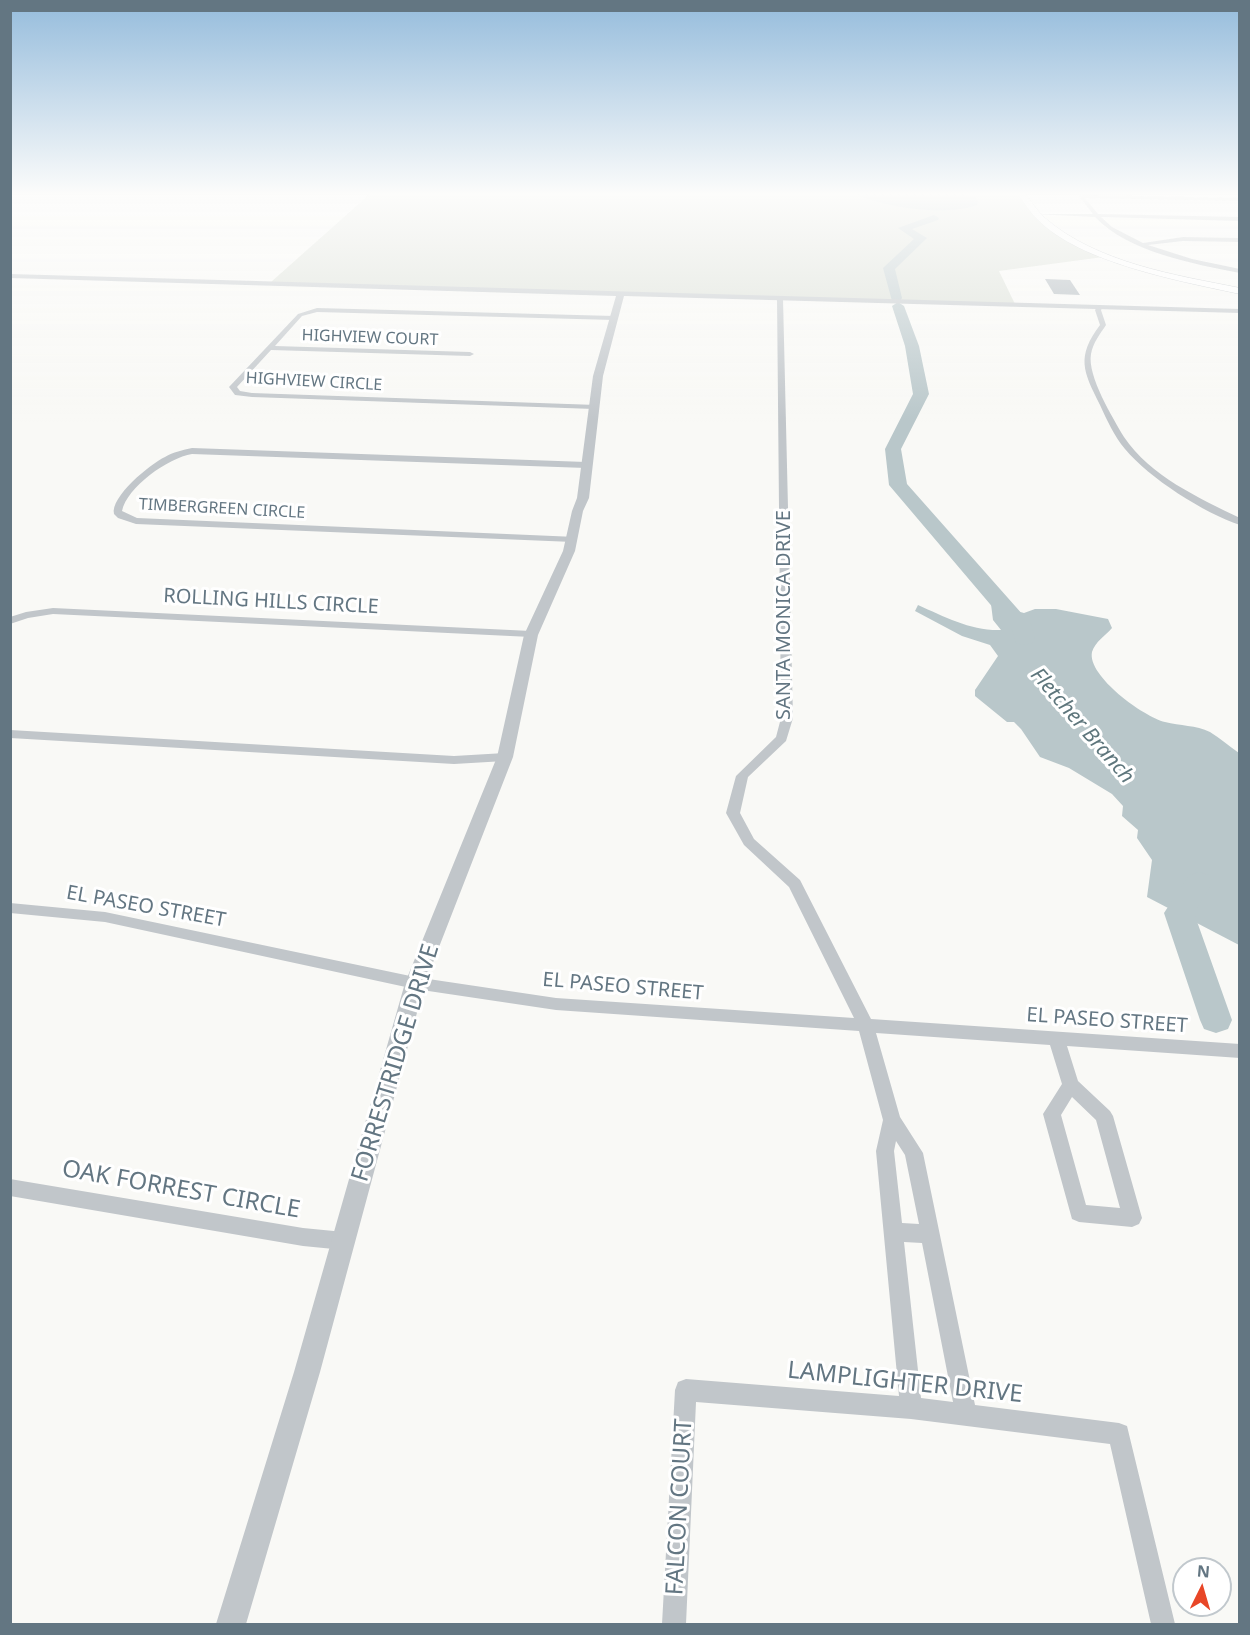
<!DOCTYPE html>
<html>
<head>
<meta charset="utf-8">
<style>
  body { margin:0 }
  #map { position:relative; width:1250px; height:1635px; overflow:hidden; background:#f9f9f6; font-family:"Noto Sans",sans-serif }
  canvas { display:block }
  .frame { position:absolute; inset:0; border:12px solid #637682; pointer-events:none }
  .north { position:absolute; left:1172px; top:1557px; width:60px; height:60px; box-sizing:border-box; background:#fff; border:2px solid #c1c8cd; border-radius:50%; rotate:5deg; font-size:16px; font-weight:700; line-height:24px; text-align:center; color:#637682 }
  .north::after { content:''; display:block; margin:auto; width:21px; height:27px; background:#e84627; clip-path:polygon(50% 0,100% 100%,50% 72%,0 100%) }
</style>
</head>
<body>
<div id="map">
<canvas width="1250" height="1635"></canvas>
<div class="frame"></div>
<div class="north">N</div>
</div>
<script>
const ctx = document.querySelector('canvas').getContext('2d');
ctx.lineJoin = 'round';
function fillPath(path, color) {
  ctx.fillStyle = color;
  ctx.fill(path, 'evenodd');
}
function stroke(path, color, width, dash) {
  ctx.strokeStyle = color;
  ctx.lineWidth = width;
  ctx.lineCap = dash ? 'butt' : 'round';
  ctx.setLineDash(dash || []);
  ctx.stroke(path);
}
function drawText(font, color, halo, rows, align = 'center') {
  ctx.font = font + ' "Noto Sans",sans-serif';
  ctx.lineWidth = 6;
  ctx.setLineDash([]);
  ctx.textBaseline = 'middle';
  ctx.strokeStyle = halo;
  ctx.fillStyle = color;
  for (const [text, x, y, turn = 0] of rows) {
    ctx.save();
    ctx.translate(x, y);
    ctx.rotate((+turn || 0) * Math.PI / 180);
    ctx.textAlign = isNaN(turn) ? turn : align;
    if (halo) ctx.strokeText(text, 0, 0);
    ctx.fillText(text, 0, 0);
    ctx.restore();
  }
}
fillPath(new Path2D(`
  M371 193H1021C1045 225 1074 241 1111 256L999 271 1015 304 271 282Z`), '#d9ded5');
fillPath(new Path2D(`
  M852 193 966 194 975 197 978 201 977 205C944 217 883 207 852 193Z
  M991 604 1024 613 1035 609H1056L1108 619 1112 628C1105 636 1095 642 1092 652 1087 676 1144 717 1165 722 1180 726 1196 725 1210 732 1220 738 1230 747 1239 753V945L1147 897 1152 860 1137 838 1138 830 1122 816 1123 806 1112 794 1069 768 1040 757 1021 729 1014 722H1007L975 696V690L998 656 990 645 962 636 915 611 918 605C945 617 971 631 1001 630L993 620Z`), '#b9c7ca');
fillPath(new Path2D(`
  M934 215 939 218 938 220 912 229 927 238 895 269 902 298 900 301H892L883 268 914 239 898 228Z
  M898 302 904 306 919 346 929 394 901 449 907 484 1031 624 1035 638 1032 643 1024 645 1016 643 1012 630 889 485 885 449 913 394 905 346 892 306Z
  M1199 872 1209 875 1213 882 1194 913 1232 1020 1228 1029 1216 1033 1204 1029 1200 1020 1164 913 1189 875Z`), '#b9c7ca');
fillPath(new Path2D(`
  M1045 279 1070 280 1080 295 1054 294Z`), '#a9b2b8');
const secondary = new Path2D(`
  M1017 193H1025C1031 201 1037 211 1045 218 1097 263 1175 275 1240 288V294C1180 281 1080 263 1037 219 1029 211 1024 202 1017 193Z`);
stroke(secondary, '#b4babf', 1);
fillPath(new Path2D(`
  M1081 195 1240 198V201L1085 198 1098 214 1240 217V221L1101 217 1112 227 1143 243 1183 237 1240 238V242L1183 241 1148 245 1192 259 1240 269V273C1194 264 1128 252 1095 217L1034 214H1093L1079 196Z
  M780 296 783 298 793 718 786 741 748 777 740 813 754 839 800 880 871 1019 1240 1044V1058L1067 1046 1078 1081 1110 1111 1113 1116 1142 1218 1139 1224 1132 1227 1079 1222 1072 1219 1043 1114 1062 1084 1050 1045 876 1033 900 1117 923 1153 975 1405 1119 1423 1127 1426 1175 1624H1151L1110 1444 911 1419 696 1402 686 1624H662L675 1390 678 1382 686 1379 899 1396 876 1151 883 1120 859 1031 556 1010 415 989 105 922 10 913V903L105 912 415 977 556 998 854 1018 789 887 744 845 726 813 736 776 776 737 781 718 777 298ZM1072 1097 1096 1120 1120 1208 1086 1205 1061 1115ZM896 1141 905 1155 919 1224 902 1223 894 1151ZM904 1242 922 1243 953 1402 921 1398Z
  M1098 306 1103 307 1101 310 1106 325C1100 334 1093 343 1091 354 1087 376 1113 418 1124 437 1150 476 1199 498 1240 518V525C1204 513 1149 478 1125 449 1114 436 1107 420 1100 405 1083 371 1076 357 1100 325L1095 310Z
  M317 308 614 316 617 318 614 320 317 312 302 316 275 346 470 352 474 354 470 356 271 350 237 387 240 391 252 393 597 405 598 407 594 409 252 397 235 395 229 387 298 314Z
  M192 448 586 462 590 465 586 468 192 454C168 458 127 487 122 511L137 518 576 537V541L573 542 136 524 118 518 114 514C110 497 150 464 165 457 173 452 183 450 192 448Z
  M53 608 531 631 536 634 531 637 53 614 28 618 10 624V617L26 612Z
  M10 730 454 756 505 753 511 757 505 761 454 764 10 738Z
  M10 1179 303 1228 344 1232 351 1234 354 1241 351 1248 344 1250 303 1246 10 1196Z`), '#c1c6ca');
fillPath(new Path2D(`
  M10 274 1240 309V313L624 296 603 376 589 498 583 511 575 551 538 635 513 757 425 983 320 1372 246 1624H216L294 1372 405 983 497 757 524 635 563 551 572 511 577 498 593 376 616 296 10 278Z`), '#c1c6ca');
fillPath(secondary, '#fff');
const sky = ctx.createLinearGradient(0, 0, 0, 422);
sky.addColorStop(0, '#95bcdc');
sky.addColorStop(0.46, '#fcfcfb');
sky.addColorStop(1, '#fcfcfb00');
ctx.fillStyle = sky;
ctx.fillRect(0, 0, 1250, 422);
drawText('16px', '#637682', '#fff', [
  ["HIGHVIEW COURT",370,338,2],
  ["HIGHVIEW CIRCLE",314,382,3],
  ["TIMBERGREEN CIRCLE",222,509,3]
]);
drawText('20px', '#637682', '#fff', [
  ["ROLLING HILLS CIRCLE",271,602,3],
  ["SANTA MONICA DRIVE",784,615,-90],
  ["EL PASEO STREET",146,907,10],
  ["EL PASEO STREET",623,987,5],
  ["EL PASEO STREET",1107,1021,4]
]);
drawText('italic 21px', '#5e767c', '#fff', [
  ["Fletcher Branch",1082,726,49]
]);
drawText('24px', '#637682', '#fff', [
  ["FORRESTRIDGE DRIVE",396,1063,-73],
  ["OAK FORREST CIRCLE",181,1190,10],
  ["LAMPLIGHTER DRIVE",905,1383,6],
  ["FALCON COURT",680,1507,-87]
]);
</script>
</body>
</html>
